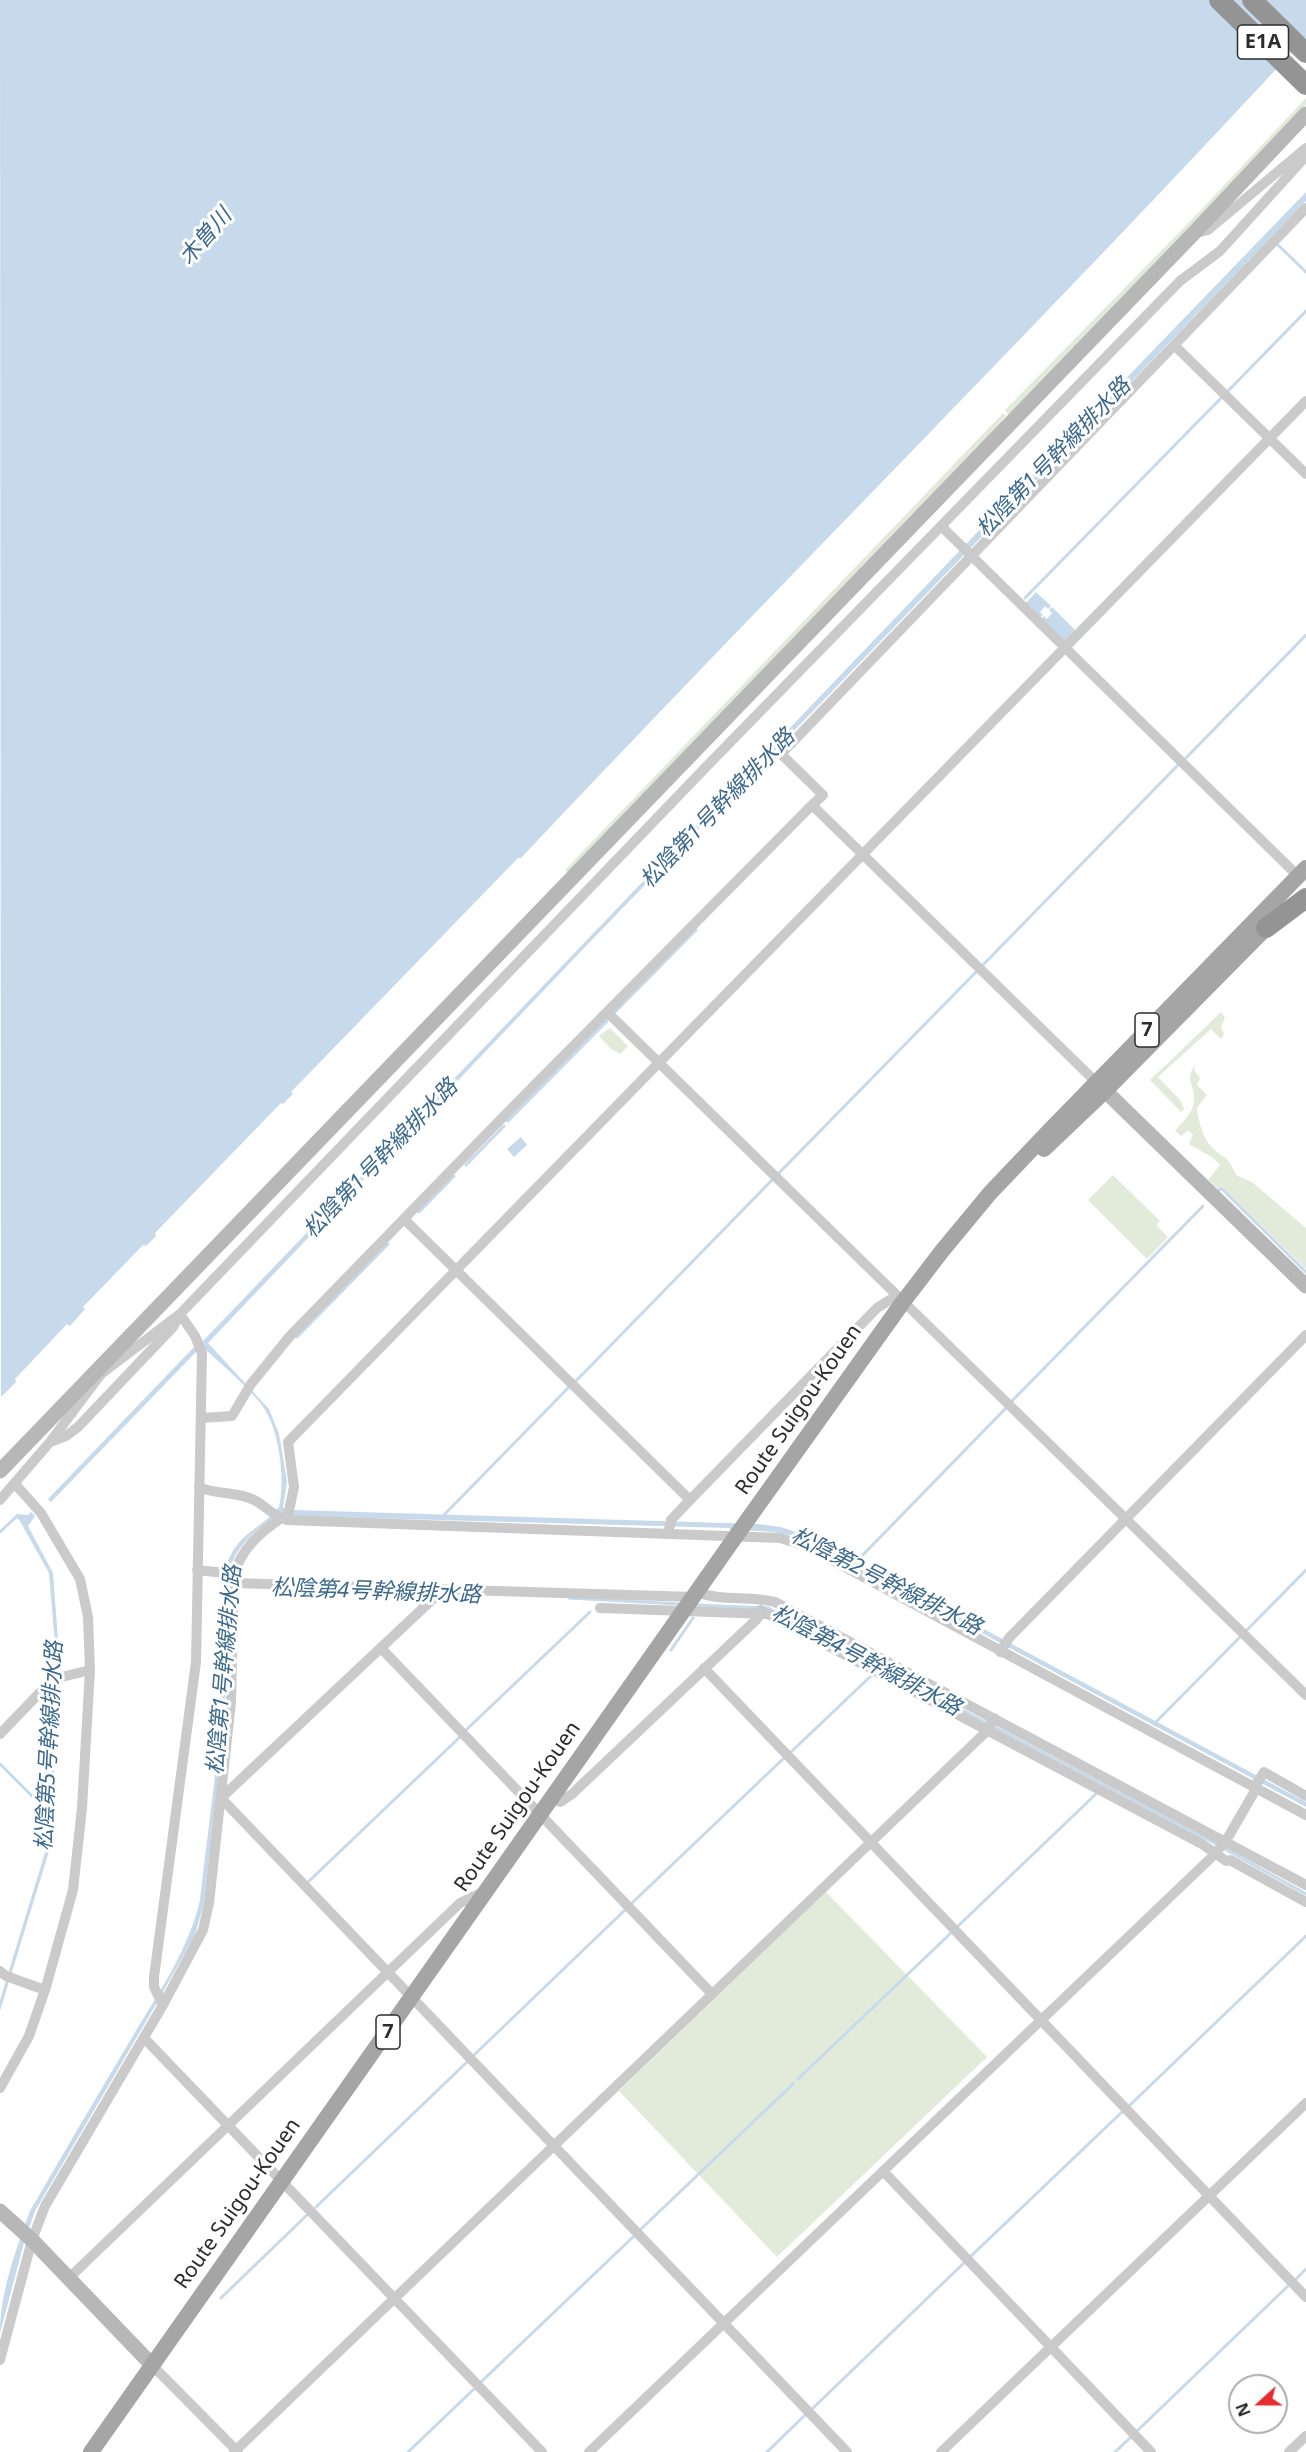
<!DOCTYPE html>
<html>
<head>
<meta charset="utf-8">
<style>
  body { margin:0 }
  #map { position:relative; width:1306px; height:2452px; overflow:hidden; background:#fff; font-family:"Noto Sans",sans-serif }
  canvas { display:block }
  .north { position:absolute; left:1228px; top:2374px; width:60px; height:60px; box-sizing:border-box; background:#fff; border:2px solid #ababab; border-radius:50%; rotate:249deg; font-size:16px; font-weight:700; line-height:24px; text-align:center; color:#2d2d2d }
  .north::after { content:''; display:block; margin:auto; width:21px; height:27px; background:#e52d30; clip-path:polygon(50% 0,100% 100%,50% 72%,0 100%) }
</style>
</head>
<body>
<div id="map">
<canvas width="1306" height="2452"></canvas>
<div class="north">N</div>
</div>
<script>
const ctx = document.querySelector('canvas').getContext('2d');
ctx.lineJoin = 'round';
function fillPath(path, color) {
  ctx.fillStyle = color;
  ctx.fill(path, 'evenodd');
}
function stroke(path, color, width, dash) {
  ctx.strokeStyle = color;
  ctx.lineWidth = width;
  ctx.lineCap = dash ? 'butt' : 'round';
  ctx.setLineDash(dash || []);
  ctx.stroke(path);
}
function drawText(font, color, halo, rows, align = 'center') {
  ctx.font = font + ' "Noto Sans","Noto Sans JP",sans-serif';
  ctx.lineWidth = 6;
  ctx.setLineDash([]);
  ctx.textBaseline = 'middle';
  ctx.strokeStyle = halo;
  ctx.fillStyle = color;
  for (const [text, x, y, turn = 0] of rows) {
    ctx.save();
    ctx.translate(x, y);
    ctx.rotate((+turn || 0) * Math.PI / 180);
    ctx.textAlign = isNaN(turn) ? turn : align;
    if (halo) ctx.strokeText(text, 0, 0);
    ctx.fillText(text, 0, 0);
    ctx.restore();
  }
}
fillPath(new Path2D(`
  M1306 98V105L1179 242 1010 416 1005 410 1201 210Z
  M1003 413 1006 416 1001 421 1003 423 569 873 565 870Z
  M1221 1012 1225 1018 1221 1027 1224 1034 1221 1039 1211 1029 1158 1077 1180 1100 1184 1109 1181 1112 1150 1080Z
  M610 1028 628 1046 620 1054 611 1049 599 1036Z
  M1196 1064 1194 1070 1200 1078 1197 1085 1207 1095 1197 1108C1198 1119 1202 1135 1209 1144 1221 1159 1227 1152 1236 1175L1252 1182 1306 1228V1269L1221 1186 1218 1189 1208 1180 1220 1165 1212 1157 1190 1145 1189 1143 1193 1135 1188 1130 1181 1136 1175 1131C1182 1122 1192 1114 1194 1102 1196 1086 1183 1080 1196 1064Z
  M1113 1175 1160 1221 1156 1225 1168 1237 1147 1259 1088 1200Z
  M826 1892 987 2057 777 2257 619 2091Z`), '#e2ebda');
fillPath(new Path2D(`
  M0 0H1306V37C1049 315 780 583 521 858H518L291 1092 293 1094 283 1104 281 1103 155 1233 156 1236 146 1246 143 1245 83 1307 85 1309 70 1326 67 1324 15 1379 16 1382 1 1397Z
  M1306 192V201L587 945 208 1343 269 1409 279 1434 287 1481 283 1508 293 1510 758 1524 781 1527 818 1540 1306 1802V1807L814 1543C785 1531 760 1530 730 1531V1528L293 1516 280 1513C260 1527 236 1544 230 1570L224 1727 204 1903 195 1935 164 1990 162 1998 155 2006 35 2211 24 2243 0 2333C0 2292 16 2250 30 2211 64 2152 99 2093 134 2034 159 1992 189 1949 200 1900 208 1825 221 1748 223 1673 224 1646 218 1586 227 1563 240 1531 260 1530 279 1507 286 1480 279 1426 261 1404 245 1384 223 1366 204 1348L197 1351 51 1502 48 1499 194 1347 203 1341 965 545Z
  M1036 592 1051 606 1048 609 1045 606 1040 612 1043 615 1039 618 1025 604Z
  M1052 607 1075 630 1064 642 1041 619 1044 616 1047 619 1052 613 1049 610Z
  M521 1137 527 1145 514 1157 507 1149Z
  M31 1512 35 1516 28 1526 53 1573 60 1667 50 1848 0 2011V2000L47 1846 57 1667 49 1573 16 1514 28 1515Z`), '#c6daeb');
stroke(new Path2D(`
  M1277 244 1306 272
  M1227 392 1306 311
  M1025 598 1222 397
  M1184 760 1306 635
  M982 966 1179 764
  M615 1012 696 930
  M508 1121 607 1021
  M466 1165 504 1126
  M778 1174 976 972
  M1219 1190 1221 1188 1306 1272
  M419 1212 454 1176
  M297 1337 388 1244
  M575 1382 772 1180
  M1011 1402 1203 1206
  M443 1516 569 1387
  M0 1532 17 1516 20 1519
  M855 1563 1006 1408
  M569 1598 680 1604
  M695 1605 768 1608 987 1723
  M1245 1632 1306 1570
  M671 1650 693 1618
  M1154 1724 1240 1637
  M993 1726 1218 1845
  M465 1731 590 1612
  M791 1752 873 1674
  M0 1764 41 1805
  M1223 1848 1306 1894
  M307 1883 461 1736
  M632 1903 784 1758
  M957 1927 1097 1793
  M474 2055 625 1910
  M798 2079 952 1932
  M1130 2105 1306 1936
  M316 2207 467 2062
  M640 2230 793 2084
  M970 2257 1122 2112
  M1295 2280 1306 2269
  M221 2298 308 2214
  M482 2381 633 2237
  M813 2408 965 2262
  M1137 2431 1289 2285
  M408 2452 474 2389
  M767 2452 804 2416
  M1115 2452 1131 2437`), '#c6daeb', 3);
stroke(new Path2D(`
  M1193 234 1208 230 1306 148
  M1175 346 1306 474
  M941 526 1298 876
  M812 805 823 795 781 754 1306 208
  M607 1012 1306 1695
  M404 1219 690 1500
  M201 1418 232 1416 251 1384 290 1336 504 1116 812 805 1096 1082
  M50 1442 66 1436 78 1427 173 1327 180 1314 706 767 1180 281 1220 251 1306 156
  M199 1487C216 1495 237 1491 254 1500 266 1506 274 1517 287 1520L780 1538 806 1546 1306 1815
  M0 1500 50 1442 101 1374 180 1314 195 1336 202 1353 196 1662 154 1977V1987L163 2005 45 2206 32 2240 0 2360
  M287 1520 294 1487 288 1442 1306 401
  M668 1534 671 1520 690 1500 877 1308 896 1296
  M197 1570 234 1574
  M234 1583 694 1597
  M438 1589 436 1596 221 1798 847 2452
  M697 1592C722 1602 749 1595 775 1602L1306 1885
  M600 1608 768 1614 1202 1844 1226 1861 1230 1860 1306 1902
  M381 1648 712 1994
  M1000 1652 1009 1638 1306 1335
  M704 1668 1306 2297
  M0 1734 51 1681 52 1677H62L90 1670
  M1254 1788 1264 1772 1306 1796
  M553 1798 560 1802 572 1794 757 1619 761 1610
  M0 1971 6 1976 45 1990
  M163 2005 203 1930 209 1903 231 1702 234 1574C242 1549 259 1533 280 1519
  M145 2039 542 2452
  M0 2088 29 2036 46 1987 73 1890 82 1808 90 1670 88 1617 80 1579 41 1513 15 1484
  M883 2171 1151 2452
  M69 2278 460 1903 485 1891
  M152 2365 238 2452
  M234 2452 987 1731 994 1718
  M589 2452 1215 1854 1227 1839 1256 1789
  M941 2452 1306 2103
  M1289 2452 1306 2436`), '#cacaca', 10);
stroke(new Path2D(`
  M1096 1082 1306 1286
  M0 1471 1193 234 1306 114
  M0 2211 32 2240 152 2365`), '#b7b7b7', 15);
stroke(new Path2D(`
  M1044 1149 1105 1091 1274 920
  M91 2452 736 1536 903 1302 942 1251 990 1193 1051 1129 1306 868`), '#a5a5a5', 16);
stroke(new Path2D(`
  M1219 0 1306 85
  M1252 0 1306 53
  M1266 928 1306 898`), '#949494', 20);
for (const [x, y, w] of [
  [1263,42,51],
  [1147,1030,24],
  [388,2032,24]
]) {
  const box = new Path2D();
  box.roundRect(x - w / 2, y - 17, w, 34, 4.5);
  ctx.fillStyle = '#fff';
  ctx.fill(box);
  stroke(box, '#2d2d2d', 1.5);
}
drawText('bold 20px', '#2d2d2d', null, [
  ["E1A",1263,42],
  ["7",1147,1030],
  ["7",388,2032]
]);
drawText('21px', '#2d2d2d', '#fff', [
  ["Route Suigou-Kouen",799,1410,-55],
  ["Route Suigou-Kouen",518,1807,-55],
  ["Route Suigou-Kouen",238,2204,-55]
]);
drawText('italic 22px', '#3b698e', '#fff', [
  ["木曽川",206,237,-49],
  ["松陰第1号幹線排水路",1054,458,-46],
  ["松陰第1号幹線排水路",718,809,-46],
  ["松陰第1号幹線排水路",381,1159,-46],
  ["松陰第2号幹線排水路",886,1582,27],
  ["松陰第4号幹線排水路",376,1592,2],
  ["松陰第4号幹線排水路",866,1661,28],
  ["松陰第1号幹線排水路",225,1670,-85],
  ["松陰第5号幹線排水路",50,1746,-87]
]);
</script>
</body>
</html>
